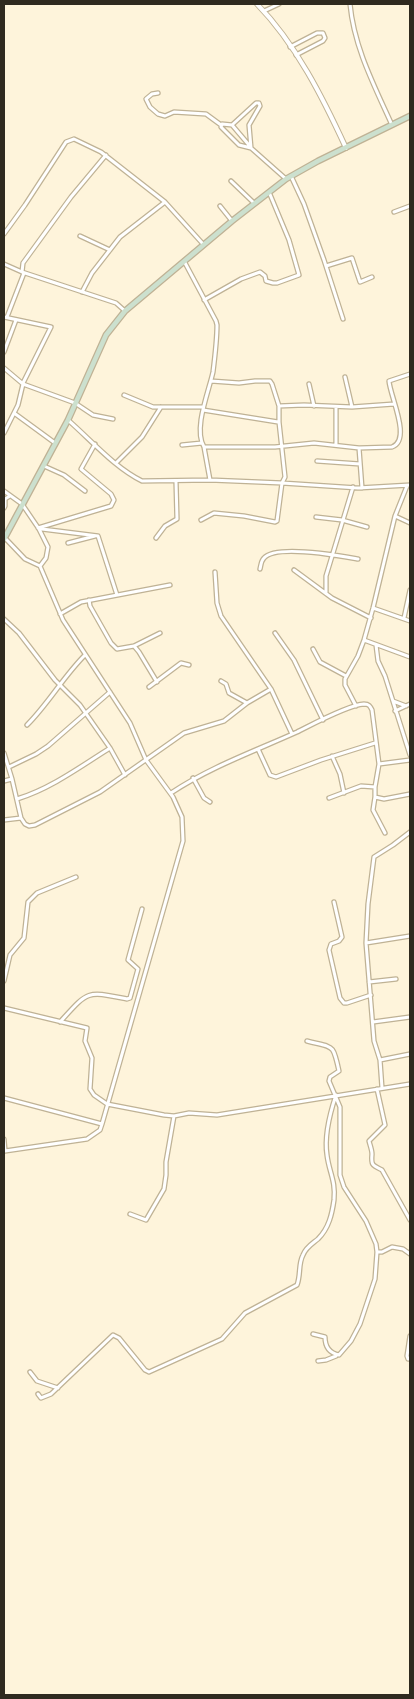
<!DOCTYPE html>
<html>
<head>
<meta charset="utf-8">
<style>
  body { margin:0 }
  #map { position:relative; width:414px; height:1699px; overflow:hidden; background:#fef4db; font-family:"Source Sans 3",sans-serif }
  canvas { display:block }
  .frame { position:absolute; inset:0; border:5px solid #2f2a1f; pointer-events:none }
</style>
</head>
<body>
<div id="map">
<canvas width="414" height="1699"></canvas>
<div class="frame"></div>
</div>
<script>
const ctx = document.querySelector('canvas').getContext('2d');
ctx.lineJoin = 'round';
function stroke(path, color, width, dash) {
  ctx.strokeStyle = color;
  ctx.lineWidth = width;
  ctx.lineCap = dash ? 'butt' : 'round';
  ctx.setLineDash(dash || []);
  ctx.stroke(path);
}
const minor = new Path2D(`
  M350 4C354 47 374 85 392 125
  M264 11 279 4
  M290 47 317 33H323L325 38 323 41 296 55
  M158 93 152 94 146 99 150 107 158 114 165 116 174 112 206 114 221 125
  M232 125 249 145
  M251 148 249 125 260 106 259 103H256L232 125 222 124 221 127 239 145 251 148 286 179
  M291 176 304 204 324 260 343 319
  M231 181 254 203
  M220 206 232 221
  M394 212 410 206
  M4 234 25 205 66 142 74 139 101 152 165 202 203 244
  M80 236 110 250
  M184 261 216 321 217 325C217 340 215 356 213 372 209 391 193 429 204 447L210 480
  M4 264 22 272 116 303 125 311
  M326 266 352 258 360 282 372 277
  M22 272 23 263 71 197 106 155
  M82 292 92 273 120 237 165 202
  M204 300 241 279 260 272 265 276 266 281 273 283H277L299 275 289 240 269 192
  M4 317 51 327 23 383
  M7 317 24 273
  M4 352 16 320
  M4 368 23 384 75 403 93 415 113 419
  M345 377 352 407
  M211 381 239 383 255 381H270L272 384 279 406
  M309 384 314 406
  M124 395 153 407H203
  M336 407V445
  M203 410 278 422
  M14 413 55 443
  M68 420C91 440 114 467 142 481L210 480 282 483 358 488 410 485
  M4 433 18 405 23 384
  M182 445 202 443
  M204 447H275L314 443 359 448 392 447C412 440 390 396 389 381L410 374
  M359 448 362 488
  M317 461 360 464
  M116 463 142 437 161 407
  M44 466 64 475 85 491
  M4 491 22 504 39 529 48 547 46 558 40 566 63 620 130 723 146 760 173 797 182 817 183 841 102 1124 4 1098
  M4 508 5 506V499L10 496
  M395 516 410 523
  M316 517 342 520 367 527
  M201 520 214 513 244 516 275 522 277 521 282 483 285 477 279 422V406L304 405 352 407 394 404
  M38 528 111 506 114 500 111 494 81 469 95 444
  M42 529 98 536 117 595
  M5 538 25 559 40 566
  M156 538 165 526 177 519 176 482
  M68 543 95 536
  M260 569C261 565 261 561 264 558 276 544 341 556 358 559
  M294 570 332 598 371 618
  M215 572 217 603 221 616 271 689 292 734
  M326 593V576L353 487
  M89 600 90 606 111 643 117 649 134 646 160 633
  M373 608 410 621
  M60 614 81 602 170 585
  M404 618 410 590
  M4 619 19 633 55 680 80 705 110 748 125 775
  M275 633 294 660 323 720
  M364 640 410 657
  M376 645 378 661 385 676 410 755
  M134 646 139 652 157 682
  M313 649 320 662 346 676
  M221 681 226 684 229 693 247 703
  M149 687 181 663 189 665
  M393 701 406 706
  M356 706 345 685V679L358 656 364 640 373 608 395 516 407 486
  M395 711 410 704
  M27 725C49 703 63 677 85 655
  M258 749 270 775 276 777 321 760 375 743
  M4 753 12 779 21 818 25 824 29 826 35 825 100 792 184 733 224 721 247 703 271 689
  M332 756 340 774 344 793
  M379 764 410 760
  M9 767 36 754 48 746 110 692
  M193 778 204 798 210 802
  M4 781 12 779
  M171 793C210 767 255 751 297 732 313 724 348 705 364 704 369 704 370 706 372 710L379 764 375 787V797L384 799 410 794
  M375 797 373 810 385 833
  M329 798 361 786 375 787
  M17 799C50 789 80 767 110 748
  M4 820 21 818
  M334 902 342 937 339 941 331 944 329 950 340 998 344 1003H347L371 995
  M366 943 410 936
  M4 981 10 955 24 938 28 902 37 893 76 877
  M369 982 396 979
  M4 1008 87 1028 85 1041 92 1058 90 1089 94 1095 107 1104 164 1115 174 1116 189 1113 217 1115 410 1084
  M60 1022C89 990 86 991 127 999L130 998 138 969 128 960 142 909
  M373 1022 410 1017
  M307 1041C334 1048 333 1043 339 1071L330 1077 329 1081 340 1107V1175L344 1187 366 1221 376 1244 377 1252 375 1279 360 1324 351 1341 339 1355C329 1353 325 1346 325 1337L313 1334
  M380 1060 410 1054
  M382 1088 380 1060 374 1041 366 943 368 904 374 857 393 845 410 832
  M377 1089 385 1125 369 1141C370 1145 372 1150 372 1154 371 1165 372 1165 382 1170L410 1220
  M4 1139 5 1151 87 1139 100 1130 102 1124
  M130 1214 146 1220 164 1189 166 1175V1162L174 1116
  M377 1252H382L392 1247 403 1249 410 1254
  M410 1336 407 1356 408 1359H410
  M318 1361 326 1360 336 1356
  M30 1372 37 1381 58 1388
  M38 1394 41 1398 51 1394 113 1335 119 1338 145 1370 149 1372 222 1339 245 1313 297 1285C301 1275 298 1264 303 1255 306 1247 312 1244 318 1239 329 1228 332 1214 334 1200 336 1181 329 1172 327 1155 324 1136 330 1113 336 1095`);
const tertiary = new Path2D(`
  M257 4C296 44 323 98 346 148`);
const secondary = new Path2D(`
  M4 539 68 420 106 335 125 311 232 221 286 179 318 161 410 116`);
stroke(minor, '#bfb295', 5.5);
stroke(tertiary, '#bfb295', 6);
stroke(secondary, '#bfb295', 7);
stroke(minor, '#fff', 3);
stroke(tertiary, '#fff', 4);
stroke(secondary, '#cce0ce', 4.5);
</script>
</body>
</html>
